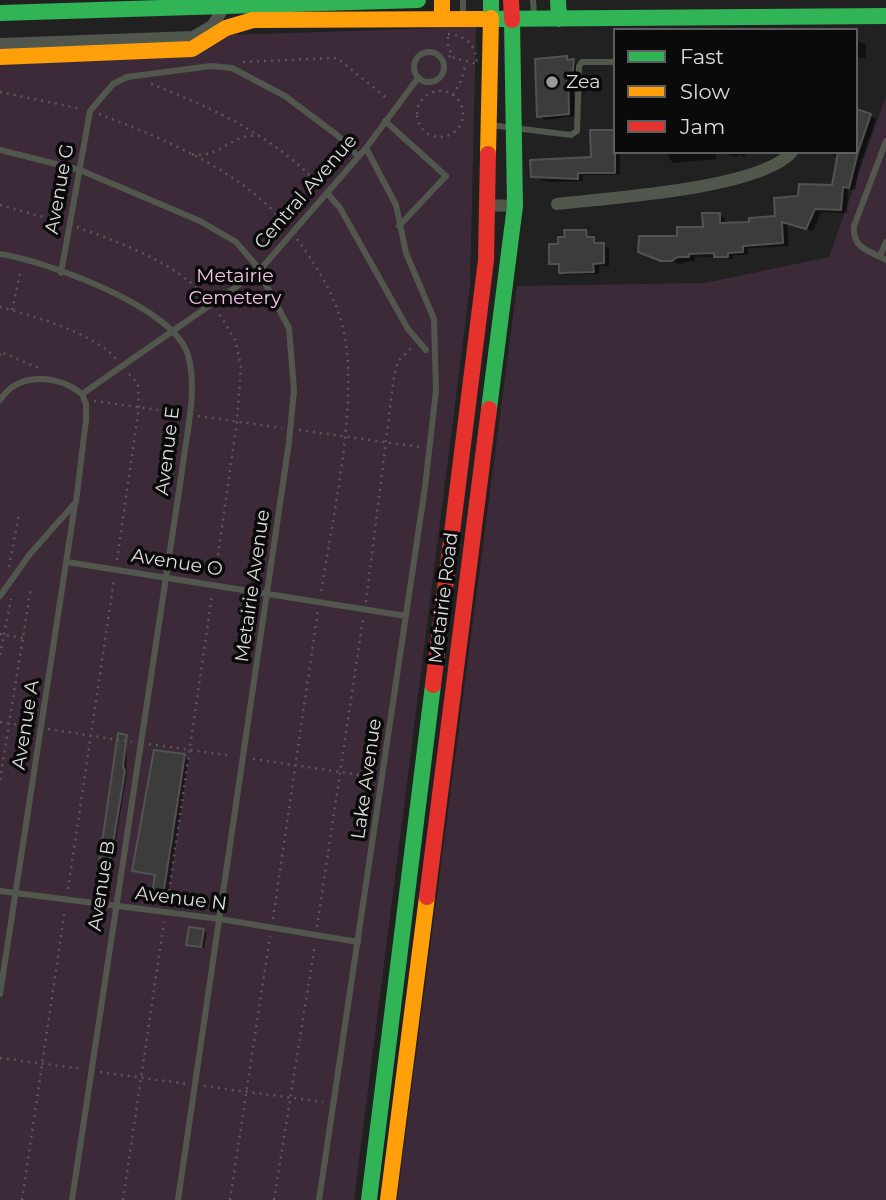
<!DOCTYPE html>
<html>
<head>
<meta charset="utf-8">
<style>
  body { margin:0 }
  #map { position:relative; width:886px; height:1200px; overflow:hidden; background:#212121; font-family:Montserrat,sans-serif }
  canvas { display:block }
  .legend { position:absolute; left:613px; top:28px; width:245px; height:126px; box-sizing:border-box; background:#0b0a0b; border:2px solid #5f5e5f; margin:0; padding:9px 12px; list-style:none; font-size:21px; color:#dddcdd }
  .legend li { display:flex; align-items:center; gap:14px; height:35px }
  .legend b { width:35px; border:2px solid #5f5e5f }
</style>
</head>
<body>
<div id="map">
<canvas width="886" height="1200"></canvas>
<ul class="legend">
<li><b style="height:9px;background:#30b455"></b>Fast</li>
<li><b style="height:9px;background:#ff9f0a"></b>Slow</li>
<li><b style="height:9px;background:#e5322d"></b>Jam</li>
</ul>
</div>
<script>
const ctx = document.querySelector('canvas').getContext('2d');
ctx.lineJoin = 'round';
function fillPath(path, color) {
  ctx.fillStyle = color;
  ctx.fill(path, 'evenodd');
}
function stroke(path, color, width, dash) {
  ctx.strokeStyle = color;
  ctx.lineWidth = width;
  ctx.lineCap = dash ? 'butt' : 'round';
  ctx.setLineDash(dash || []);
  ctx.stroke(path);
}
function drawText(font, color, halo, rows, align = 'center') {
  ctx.font = font + ' Montserrat,sans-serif';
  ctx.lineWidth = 7;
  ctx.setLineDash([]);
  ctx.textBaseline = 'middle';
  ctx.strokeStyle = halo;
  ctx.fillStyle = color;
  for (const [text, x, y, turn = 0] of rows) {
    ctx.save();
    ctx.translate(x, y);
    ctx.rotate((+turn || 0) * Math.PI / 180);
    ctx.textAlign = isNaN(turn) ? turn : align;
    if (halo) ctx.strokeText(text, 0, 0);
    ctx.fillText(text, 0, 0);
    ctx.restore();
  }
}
fillPath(new Path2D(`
  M476 27 470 286 354 1200H0V65L229 35Z
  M886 96V1200H397L517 286 705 283 829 257Z`), '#3d2a39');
fillPath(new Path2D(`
  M856 41 866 44V58H856Z
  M567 58 579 65V75H573L575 116 545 120 539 116Z
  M859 111 876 119 859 168 855 190 848 189 847 213 821 212 813 231 787 223 789 246 748 248V255H733V259L695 256V260L679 264 646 254 704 228 719 215 725 218V224H751L777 218 800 198 833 187 839 157 827 152H856Z
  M615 152H620V175H583V181L548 182 532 176Z
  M669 152H716V159L674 163 669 159Z
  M724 152H747L744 157 738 154 737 158Z
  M586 232 599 245 609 248V266H599V274L566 275 561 272V267L551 263 560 246Z
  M126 737 127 773 106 899 98 898Z
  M184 756 189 758 167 903 153 899 157 876 134 871Z
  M203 930 207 932 204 948 188 944Z`), '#0007');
const building = new Path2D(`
  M567 56V60L574 59 573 72H568L569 114 537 117 535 59Z
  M856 109 871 114 858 152H856Z
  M590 130H615V173H578V179L531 177 530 160 591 157Z
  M838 152H858L849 188 843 187 841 210 815 209 806 229 782 222 783 243 743 246V252L728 253V257H714V253L689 254V257H678L672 261H661L638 252 639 236H677V227H703L702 213H720V223L749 222V218L775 216 774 198 798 196 799 184 832 185Z
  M564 230H586L587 237H594V243H604V263L593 264 594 272 559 273V264H549V244H558V237H565Z
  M118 733 127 735 123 766 125 771 104 898 94 897Z
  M154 750 185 754 162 902 151 900 155 875 132 871Z
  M189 927 204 929 201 947 186 945Z`);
fillPath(building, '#3c3c3c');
stroke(building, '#525252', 2);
stroke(new Path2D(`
  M448 34C467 36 476 45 477 64L454 58 448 47Z
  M443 61 452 55
  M243 62 337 58 389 100
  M151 84C211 107 276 137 320 186
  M417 114a23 23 0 1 1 46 0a23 23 0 1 1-46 0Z
  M0 92 82 109
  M453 95 461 81 466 63
  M99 114C164 139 241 170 287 226
  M192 154C218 160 232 133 257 136
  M0 205 61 222
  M77 227C120 243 174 261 205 297
  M297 239C316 265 333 292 342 324 361 393 332 520 321 593
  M0 307C33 316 95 333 117 360
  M12 310 21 269
  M0 356 1 352 41 369
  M94 401 181 413
  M198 416 282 428
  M299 430 420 447
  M117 560 139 407 138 384 128 373
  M9 567 19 514
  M215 576 237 421 241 366 235 340 217 310
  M366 602 394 376 398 361 412 347
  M0 634 23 638
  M0 655 11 599
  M0 722 31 727
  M48 729 132 742
  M149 744 232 756
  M253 759 374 777
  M0 780 31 587
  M68 889 114 580
  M167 905 212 596
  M273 919 318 610
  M317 927 363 619
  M0 1058 83 1069
  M100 1072 187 1084
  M204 1086 323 1102
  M22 1200 65 909
  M123 1200 164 922
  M230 1200 270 936
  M274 1200 315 944`), '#575954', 2.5, [2, 5]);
stroke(new Path2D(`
  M533 0 534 15
  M463 16V0
  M414 67a15 15 0 1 1 30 0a15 15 0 1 1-30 0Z
  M385 121 446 176 399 226
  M490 125 571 135 577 131 579 66 582 62H615
  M886 141 854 226C852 249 869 250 886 260
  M0 150 80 170 200 221 236 242 255 264 289 328 294 390 289 442 178 1200
  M327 193 340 208 408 329 426 350
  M0 254C46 261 174 307 188 355 198 391 186 435 182 471L72 1200
  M880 256 886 242
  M61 273 90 111 113 84 127 77 211 66 232 68 285 96 337 135 358 156
  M0 400C19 371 58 375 82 394
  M67 562 406 616
  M0 596 30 554 76 502 86 420V404L82 394 259 271 366 148 418 78
  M0 891 220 919 358 942
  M0 994 75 504
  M319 1200 425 487 436 390 434 319 406 253 396 205 366 148`), '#52574e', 6);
stroke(new Path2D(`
  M0 44 193 37 212 26 223 9
  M557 204C608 198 760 189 792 152
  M486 205 515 206`), '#52574e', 12);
stroke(new Path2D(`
  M491 0V18
  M558 0 559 19
  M0 13 418 0
  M482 19 886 16
  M489 409 515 206 512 20
  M369 1200 433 685`), '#30b455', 16);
stroke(new Path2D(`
  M442 0V18
  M0 57 192 49 226 28 253 20 482 19
  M488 154 491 18
  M388 1200 427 897`), '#ff9f0a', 16);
stroke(new Path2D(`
  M511 0 512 20
  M433 685 486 260 488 154
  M427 897 489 409`), '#e5322d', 16);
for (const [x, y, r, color] of [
  [552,82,7,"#9b9b9b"]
]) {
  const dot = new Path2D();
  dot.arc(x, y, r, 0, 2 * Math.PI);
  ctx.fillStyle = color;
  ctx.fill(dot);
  stroke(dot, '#0b0a0b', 2.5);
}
drawText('19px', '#dddcdd', '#0b0a0b', [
  ["Zea",566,82]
], 'left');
drawText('19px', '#dddcdd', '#0b0a0b', [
  ["Avenue G",60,189,-80],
  ["Central Avenue",306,192,-49],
  ["Avenue E",168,451,-83],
  ["Avenue O",177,563,9],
  ["Metairie Avenue",253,586,-82],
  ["Metairie Road",444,598,-83],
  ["Avenue A",26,725,-81],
  ["Lake Avenue",367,779,-82],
  ["Avenue B",102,886,-81],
  ["Avenue N",181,899,7]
]);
drawText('19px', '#f3c1e9', '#0b0a0b', [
  ["Metairie",235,276],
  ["Cemetery",235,298]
]);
</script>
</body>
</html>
